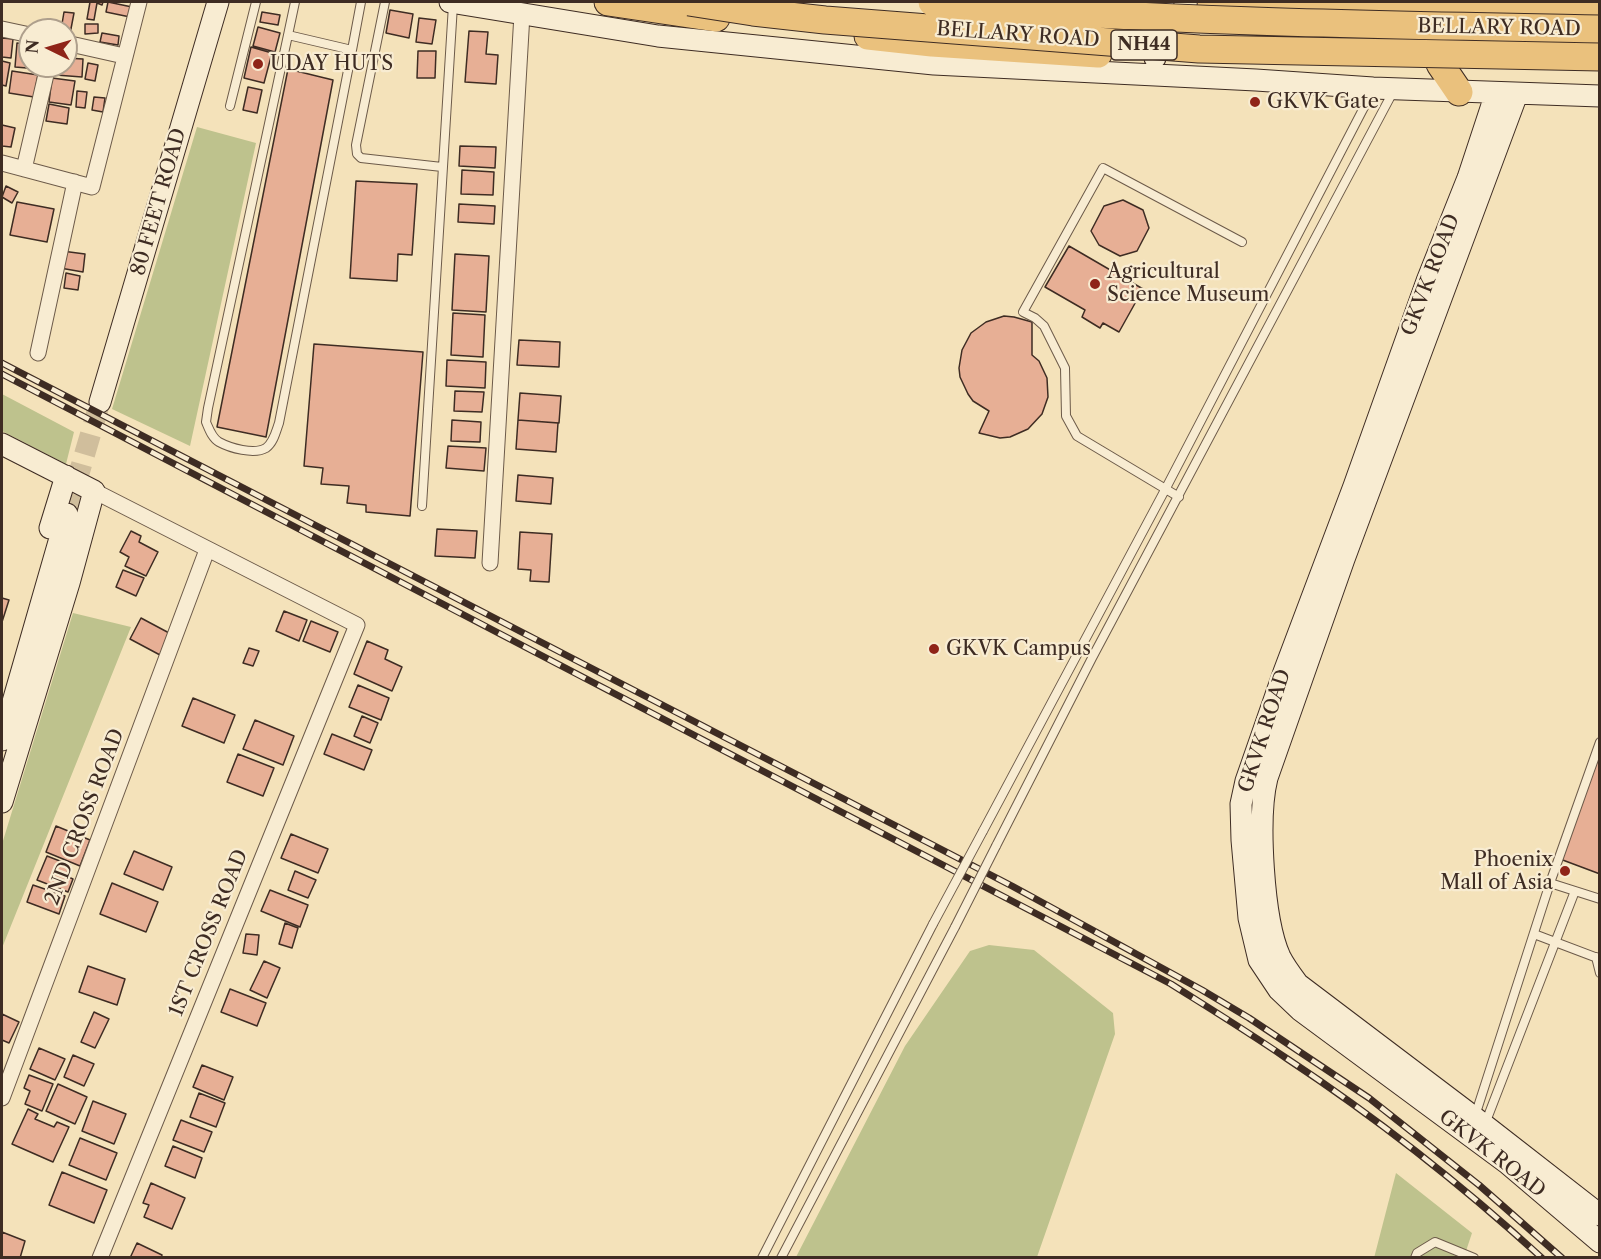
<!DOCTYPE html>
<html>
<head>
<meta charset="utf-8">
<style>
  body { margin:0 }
  #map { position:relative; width:1601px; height:1259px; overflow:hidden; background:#f4e2ba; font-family:"Libre Caslon Text",serif }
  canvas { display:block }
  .frame { position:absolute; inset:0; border:3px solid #3e2c23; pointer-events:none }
  .north { position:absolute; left:18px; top:18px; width:60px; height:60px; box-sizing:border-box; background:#f8ecd2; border:2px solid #ae9f8c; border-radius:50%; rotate:275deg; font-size:16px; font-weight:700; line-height:24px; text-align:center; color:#3e2c23 }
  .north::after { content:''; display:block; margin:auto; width:21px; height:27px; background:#8f2418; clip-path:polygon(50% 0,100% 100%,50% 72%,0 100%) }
</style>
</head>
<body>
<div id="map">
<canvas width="1601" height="1259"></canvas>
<div class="frame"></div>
<div class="north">N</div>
</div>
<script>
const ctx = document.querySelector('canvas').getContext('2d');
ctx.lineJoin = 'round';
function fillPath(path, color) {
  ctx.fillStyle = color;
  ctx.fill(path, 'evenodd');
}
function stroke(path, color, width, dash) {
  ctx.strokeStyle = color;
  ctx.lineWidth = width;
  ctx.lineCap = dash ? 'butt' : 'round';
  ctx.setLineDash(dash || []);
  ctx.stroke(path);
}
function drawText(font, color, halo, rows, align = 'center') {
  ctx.font = font + ' "Libre Caslon Text",serif';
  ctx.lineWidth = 4.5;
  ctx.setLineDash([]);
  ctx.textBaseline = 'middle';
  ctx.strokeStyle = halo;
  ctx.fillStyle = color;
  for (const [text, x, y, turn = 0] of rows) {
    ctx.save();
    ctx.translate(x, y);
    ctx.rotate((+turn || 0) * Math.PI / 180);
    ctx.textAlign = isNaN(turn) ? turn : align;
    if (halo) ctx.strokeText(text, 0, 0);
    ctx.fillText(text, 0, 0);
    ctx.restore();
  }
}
fillPath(new Path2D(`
  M197 127 256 143 190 446 112 409Z
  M2 394 74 432 66 464 2 431Z
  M73 613 131 627 2 948V844Z
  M989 945 1034 950 1113 1013 1115 1034 1037 1257H796L905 1046 970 951Z
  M1396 1173 1472 1233 1464 1257 1374 1258Z`), '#bec28d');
const building = new Path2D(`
  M90 2H103L102 5 97 3 94 20 87 19Z
  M108 2 132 7 130 17 106 12Z
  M390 10 413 14 409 38 386 33Z
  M64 12 74 13 70 34 66 33V30H61Z
  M262 12 280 15 278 25 260 22Z
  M419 18 436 20 432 44 416 42Z
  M85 24H98V33L85 34Z
  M258 27 280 33 275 52 253 46Z
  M469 31 488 32 486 54 498 55 496 84 465 82Z
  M102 33 119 36 118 45 100 42Z
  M2 38 13 39 11 58 2 57Z
  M17 43 30 45V66H40L39 69 15 67Z
  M251 47 272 53 264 83 244 78Z
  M418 51H436L435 78H417Z
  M66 58 83 59 82 77 56 75V66H66Z
  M2 61 10 63 6 86 2 85Z
  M88 63 98 65 95 81 85 79Z
  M288 69 333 80 266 437 217 427Z
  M12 71 38 75 34 97 9 93Z
  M52 78 75 81 71 105 49 102Z
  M248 87 262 90 257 113 243 110Z
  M77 91 87 92 85 108 76 107Z
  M94 97 105 98 103 112 92 110Z
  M49 104 69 108 67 124 46 121Z
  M2 125 15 128 11 147 2 146Z
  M460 146 496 147 495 168 459 166Z
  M462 170 494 172 493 195 461 194Z
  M356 181 417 184 412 255 398 254 397 281 350 278Z
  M6 186 18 192 12 203 2 197Z
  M1123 200 1143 210 1149 228 1137 251 1120 256 1099 245 1091 231 1104 206Z
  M17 202 54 209 47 242 10 235Z
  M459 204 495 206 494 224 458 222Z
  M1069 246 1143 289 1119 332 1103 323 1100 328 1082 317 1085 310 1045 287Z
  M62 251 85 254 83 272 60 268Z
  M455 254 489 256 486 312 452 310Z
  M66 273 80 276 78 290 64 288Z
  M453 313 485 315 483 357 451 355Z
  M1004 316 1014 317 1032 322V355L1039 361 1047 378 1048 397 1042 414 1028 429 1010 437 1000 438 979 433 989 411 973 401 968 394 960 377 959 368 962 350 971 333 986 322Z
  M519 340 560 342 559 367 517 365Z
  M314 344 423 352 410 516 366 512V505L347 503 349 486 321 484 323 468 304 466Z
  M447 360 486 362 485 388 446 386Z
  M455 391 484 392 482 412 454 411Z
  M520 393 561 396 559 423 518 420Z
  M452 420 481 422 480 442 451 441Z
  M518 420 558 423 556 452 516 449Z
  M448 446 486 448 484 471 446 468Z
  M518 475 553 478 551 504 516 501Z
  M437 529 477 531 475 558 435 556Z
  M131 531 141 536 139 542 158 552 146 576 125 566 129 557 120 552Z
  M520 532 552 534 549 582 530 581 531 570 518 569Z
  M123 570 144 578 136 596 116 587Z
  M2 598 9 600 2 622Z
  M284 611 307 620 299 641 276 631Z
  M141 618 171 634 160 655 130 639Z
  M311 621 338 632 330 652 303 641Z
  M367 641 388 650 385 659 402 667 392 691 354 674Z
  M249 648 259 651 253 666 243 663Z
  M358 685 389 698 381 720 349 707Z
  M193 698 235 715 224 743 182 726Z
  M362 716 378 723 370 743 354 736Z
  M255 720 294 736 283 765 243 749Z
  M332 734 372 750 364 770 324 754Z
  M238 754 274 768 263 796 227 782Z
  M1600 754V874L1560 859Z
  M56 826 90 840 80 866 46 852Z
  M291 834 328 849 318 873 281 858Z
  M134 851 172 867 163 890 124 874Z
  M47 856 70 865 66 876 73 879 68 892 37 880Z
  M295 871 316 880 308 898 288 890Z
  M112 883 158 902 146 932 100 914Z
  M33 885 65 896 59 914 27 902Z
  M270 890 308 905 300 927 261 911Z
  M285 923 298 928 292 948 279 944Z
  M246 934 259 935 257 955 243 953Z
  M264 961 280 968 267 998 250 990Z
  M88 966 125 979 117 1005 79 992Z
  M230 989 266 1003 257 1026 221 1012Z
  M94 1012 109 1019 95 1048 81 1042Z
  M2 1014 19 1022 9 1043 2 1040Z
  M39 1048 65 1059 55 1080 30 1069Z
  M73 1055 94 1064 84 1086 64 1077Z
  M202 1065 233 1077 224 1100 193 1087Z
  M29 1075 53 1084 42 1111 25 1104 30 1091 24 1088Z
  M58 1084 87 1097 75 1124 46 1111Z
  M199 1093 225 1103 216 1127 190 1117Z
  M93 1101 126 1114 114 1144 82 1131Z
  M28 1109 38 1114 35 1119 54 1127 57 1122 69 1127 53 1162 12 1144Z
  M181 1120 212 1132 204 1152 173 1140Z
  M80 1138 117 1153 106 1180 69 1165Z
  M173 1146 202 1158 195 1178 165 1166Z
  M62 1172 107 1190 94 1223 49 1205Z
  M151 1183 185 1198 172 1229 144 1217 149 1205 143 1203Z
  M2 1232 25 1241 20 1258H2Z
  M137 1243 162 1255 161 1258H130Z`);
fillPath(building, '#e7af95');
stroke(building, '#3e2c23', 1.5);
stroke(new Path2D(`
  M67 514 100 402`), '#d0be9c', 21, [21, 10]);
const lane = new Path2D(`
  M385 2 356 145 357 154 361 158 442 167
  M288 35 352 50 279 423C276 431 274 442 266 448 254 455 230 448 219 442 212 438 209 429 206 422L208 408 288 35 295 2
  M352 50 361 2
  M230 106 256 2
  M1179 497 1077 436 1066 416 1065 368 1044 326 1035 318 1023 312 1103 168 1242 242
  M422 506 453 5
  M983 831 1166 488 1373 90
  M996 846 1092 658 1394 90
  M1550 883 1600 742
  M1534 934 1600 959
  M1596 957 1600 973
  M1475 1116 1550 883 1600 899
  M1485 1124 1575 891
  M762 1258 933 924
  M781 1258 955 927
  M1415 1258 1417 1253 1435 1242 1474 1258`);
const street = new Path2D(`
  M2 29 30 35
  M66 43 124 56
  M2 163 92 187 139 2
  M24 169 48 66
  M38 353 75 182
  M94 491 357 625 100 1258
  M490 563 522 14
  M2 1098 207 550`);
const secondary = new Path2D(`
  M450 2 658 36 934 64 1256 80 1373 88 1600 96
  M1155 58 1163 2
  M1496 93 1468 178 1427 281 1354 486 1284 672 1246 781 1241 804 1242 840 1249 918 1259 960 1279 990 1300 1010 1507 1163 1600 1242
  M1517 94 1344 559 1267 778C1257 818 1263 920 1280 957 1285 967 1292 976 1298 984L1487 1127 1600 1215
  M100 402 218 2
  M2 444 94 491 69 583 2 802
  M50 528 66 476
  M2 740 67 514`);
const highway = new Path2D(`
  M608 2 716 18
  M1211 6 1600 15
  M868 36 932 43 1098 54
  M1440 64 1459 92`);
stroke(lane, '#6c5a49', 10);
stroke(street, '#6c5a49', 17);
stroke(secondary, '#3e2c23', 23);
stroke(highway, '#3e2c23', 29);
stroke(lane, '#f8ecd2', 8);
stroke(street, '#f8ecd2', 15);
stroke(secondary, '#f8ecd2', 21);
stroke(highway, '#eac17d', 27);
const rail = new Path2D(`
  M2 363 1012 886 1202 990 1249 1018 1369 1098 1479 1185 1562 1258
  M2 374 1171 984C1209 1008 1248 1032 1286 1058 1377 1118 1462 1185 1542 1258`);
stroke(rail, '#3e2c23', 7);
stroke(rail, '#f8ecd2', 4.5, [14]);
const laneBridge = new Path2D(`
  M933 924 983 831
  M955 927 996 846`);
const highwayBridge = new Path2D(`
  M689 2 753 12 825 20 1199 49 1600 57
  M932 2C1154 22 1377 25 1600 29`);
stroke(laneBridge, '#6c5a49', 10, []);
stroke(highwayBridge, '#3e2c23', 29, []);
stroke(laneBridge, '#f8ecd2', 8);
stroke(highwayBridge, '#eac17d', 27);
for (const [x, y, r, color] of [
  [258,64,6,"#8f2418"],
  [1255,102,6,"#8f2418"],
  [1095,284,6,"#8f2418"],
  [934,649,6,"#8f2418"],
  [1565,871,6,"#8f2418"]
]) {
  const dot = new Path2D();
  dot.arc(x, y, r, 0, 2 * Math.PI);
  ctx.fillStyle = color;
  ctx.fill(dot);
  stroke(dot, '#f8ecd2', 2);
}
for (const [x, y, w] of [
  [1144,45,66]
]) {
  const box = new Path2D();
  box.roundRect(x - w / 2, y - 15, w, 30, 4.5);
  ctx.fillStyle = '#f8ecd2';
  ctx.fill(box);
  stroke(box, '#3e2c23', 1.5);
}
drawText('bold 18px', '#3e2c23', null, [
  ["NH44",1144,45]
]);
drawText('20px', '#3e2c23', '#f8ecd2', [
  ["BELLARY ROAD",1499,28,1],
  ["BELLARY ROAD",1018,35,4],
  ["80 FEET ROAD",159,202,-74],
  ["GKVK ROAD",1431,275,-69],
  ["GKVK ROAD",1265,731,-72],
  ["2ND CROSS ROAD",85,817,-69],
  ["1ST CROSS ROAD",209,933,-68],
  ["GKVK ROAD",1492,1154,38]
]);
drawText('20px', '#3e2c23', '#f8ecd2', [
  ["UDAY HUTS",270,64],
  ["GKVK Gate",1267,102],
  ["Agricultural",1107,272],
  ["Science Museum",1107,295],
  ["GKVK Campus",946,649],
  ["Phoenix",1553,860,"right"],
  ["Mall of Asia",1553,883,"right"]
], 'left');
</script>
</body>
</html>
